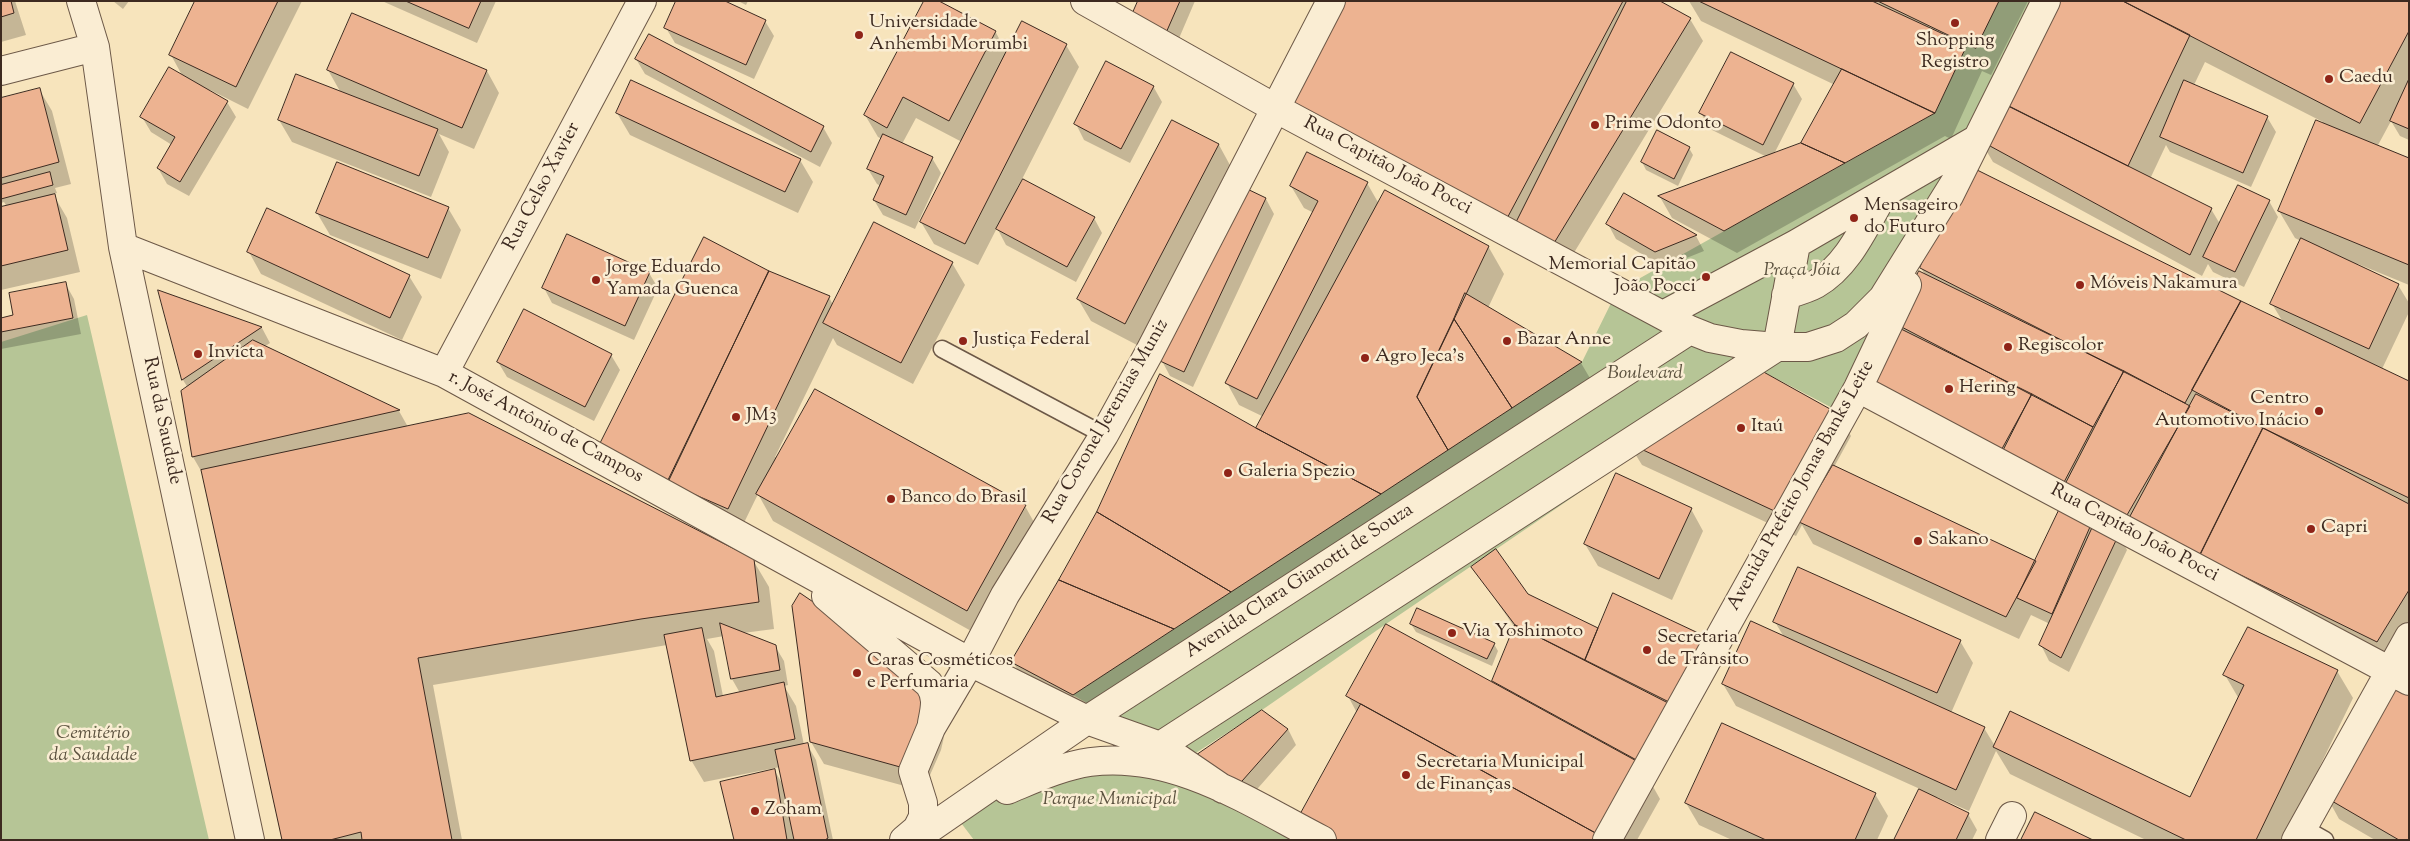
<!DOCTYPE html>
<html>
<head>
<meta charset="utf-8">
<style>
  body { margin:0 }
  #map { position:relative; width:2410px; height:841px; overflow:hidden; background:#f7e4bc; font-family:"Sorts Mill Goudy",serif }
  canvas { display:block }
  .frame { position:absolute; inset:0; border:2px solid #3d2a20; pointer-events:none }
</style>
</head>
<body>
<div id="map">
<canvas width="2410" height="841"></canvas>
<div class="frame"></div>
</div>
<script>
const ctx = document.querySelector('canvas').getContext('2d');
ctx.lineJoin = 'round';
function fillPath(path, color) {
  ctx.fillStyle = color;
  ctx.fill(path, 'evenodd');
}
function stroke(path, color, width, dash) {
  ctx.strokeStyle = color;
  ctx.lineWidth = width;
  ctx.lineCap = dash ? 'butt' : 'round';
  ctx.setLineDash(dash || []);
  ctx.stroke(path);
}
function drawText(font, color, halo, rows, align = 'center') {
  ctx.font = font + ' "Sorts Mill Goudy",serif';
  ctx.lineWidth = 5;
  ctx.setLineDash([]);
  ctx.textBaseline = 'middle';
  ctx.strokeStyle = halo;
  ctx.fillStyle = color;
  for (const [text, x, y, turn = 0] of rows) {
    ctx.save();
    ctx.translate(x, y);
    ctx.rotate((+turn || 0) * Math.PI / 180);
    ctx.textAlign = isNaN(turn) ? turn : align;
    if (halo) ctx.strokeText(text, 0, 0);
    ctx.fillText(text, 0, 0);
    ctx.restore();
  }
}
fillPath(new Path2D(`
  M1987 1H2046L1840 412 1760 370 1386 624 1262 710 1185 760 1073 695 1582 362 1617 291 1935 113Z
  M87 315 209 840H1V342Z
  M1123 760 1319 840H974L952 811Z`), '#b6c596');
fillPath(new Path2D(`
  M1 1H15L26 35 1 42Z
  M113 1H129L123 9Z
  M197 1H302L248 109 210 90 209 92 227 102 236 117 189 196 167 184 158 168 172 145 151 132 142 117 183 77 171 55Z
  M382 1H496L477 43Z
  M738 1H748L746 5Z
  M1139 1H1195L1171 57Z
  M1339 1H1657L1690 19 1703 41 1561 274 1525 254Z
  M1689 1H2028L1991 75 1982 71 1951 139 1945 136 1737 253 1672 218 1660 197 1767 157 1710 129 1701 113 1793 84 1802 99 1774 154 1801 144 1835 85 1701 21Z
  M2049 1H2409V140L2400 136 2391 121 2377 147 2409 160V285L2358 264 2357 266 2398 285 2409 303V312L2382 369 2409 382V642L2392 669 1868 384 1925 275 1921 268 2283 322 2272 304 2301 241 2295 238 2279 211 2323 122 2205 62 2194 85 2267 117 2276 132 2251 187 2170 152 2166 145 2150 179 2211 209 2220 224 2269 201 2278 217 2244 287 2213 272 2208 264 2202 276 1993 162 1980 140Z
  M765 21 774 36 754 79 675 43 666 28Z
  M995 31 1007 53 1066 45 1079 67 1017 189 1094 218 1102 233 1076 282 1006 245 997 228 978 265 934 244 921 222 962 142 916 118 902 144 932 158 941 173 915 229 883 215 874 200 881 186 877 184 868 169 882 139 878 137 865 115Z
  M650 35 823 127 832 143 820 167 645 74 636 59Z
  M328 70 487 71 499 93 474 149 439 134 449 152 431 197 292 142 279 120 341 93Z
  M1153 86 1162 102 1130 163 1084 140 1076 124Z
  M39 89 52 111 71 184 55 188 57 193 53 194 67 218 80 272 1 290V208L7 207 4 202 1 203V99Z
  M617 113 800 160 813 182 798 213 630 135Z
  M1173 121 1219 145 1231 167 1137 345 1091 321 1078 299Z
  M1689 148 1693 155 1678 186 1646 170 1642 162Z
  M1367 183 1379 204 1488 246 1504 274 1488 308 1581 363 1594 385 1086 717 1026 684 1013 662 1257 429 1264 417 1239 405 1227 383 1314 213 1304 208 1291 186Z
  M1625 195 1696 236 1704 251 1664 267 1616 239 1608 224Z
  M1266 199 1274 214 1193 387 1170 376 1162 361Z
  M448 208 461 230 441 279 330 235 317 213Z
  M705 239 769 272 829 297 833 305 952 263 965 285 913 384 837 345 833 338 775 457 1025 506 1040 533 982 637 773 521 758 494 740 531 613 468Z
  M249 252 409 276 422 297 402 340 261 274Z
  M649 273 658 288 634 340 552 303 544 288Z
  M65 283 74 299 81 334 1 349V319L15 316Z
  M160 292 262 328 270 343 264 347 399 411 408 427 753 560 769 587 774 629 743 633 775 646 784 661 788 685 784 686 796 706 804 745 807 744 816 760 833 840H735L775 771 784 787 780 767 704 782 691 760 667 645 433 685 462 840H283L204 476 193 457 182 392 188 388 183 380ZM724 636 732 679 740 693 723 696 714 651 707 639Z
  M611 355 620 370 594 421 507 377 498 362Z
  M1838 414 1851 436 1834 467 2036 562 2063 505 2119 535 2127 550 2069 672 2049 661 2041 645 2050 624 2031 615 2019 639 1813 544 1802 525 1796 536 1642 465 1629 444Z
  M1691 509 1703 531 1672 600 1598 566 1585 544Z
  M1473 567 1599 631 1710 640 1723 662 1687 726 1683 724 1686 729 1654 784 1651 783 1660 799 1637 840H1305L1357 713 1348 696 1496 685 1493 681 1515 628Z
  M1775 622 1960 641 1973 663 1951 713 1984 728 1995 746 2190 798 2239 699 2225 675 2337 671 2353 698 2284 840H2146L2010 774 1996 751 1969 811 1937 797 1936 799 1968 814 1977 830 1972 840H1895L1920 789 1736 706 1723 684 1784 637Z
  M1411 624 1494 644 1498 651 1492 666 1416 632Z
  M1723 725 1875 794 1888 816 1877 840H1732L1699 825 1686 803Z
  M946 728 941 750 923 791 824 764 811 742Z
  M1288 729 1296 745 1244 804 1199 776Z
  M2327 797 2409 840H2375L2339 819Z`), '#0003');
const building = new Path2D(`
  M1 1H11L14 13 1 17Z
  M195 1H278L236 87 169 55Z
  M406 1H481L469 28Z
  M676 1H725L766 20 746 65 664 28Z
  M924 1H939L996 31 949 121 903 97 887 128 864 115Z
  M1138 1H1180L1162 42 1128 24Z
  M1337 1H1623L1504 224 1282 105Z
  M1627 1H1660L1691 18 1548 253 1511 233Z
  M1699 1H1872L1967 45 1935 113Z
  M1878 1H1999L1976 48Z
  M2046 1H2123L2190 35 2128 166 1997 100Z
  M2123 1H2409V31L2360 123Z
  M352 13 487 70 462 128 327 70Z
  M1022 21 1067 44 965 244 920 222Z
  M649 34 824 126 811 152 635 59Z
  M1731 52 1794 83 1763 145 1699 113Z
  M1106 61 1154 86 1121 149 1074 124Z
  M169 67 228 101 180 182 157 168 175 137 140 117Z
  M1842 69 1935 113 1845 163 1801 143Z
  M296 74 438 129 419 176 278 120Z
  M2409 79V129L2390 121Z
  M631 80 801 159 785 192 616 113Z
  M2184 80 2268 116 2243 173 2160 137Z
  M40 88 59 162 1 178V98Z
  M1998 101 2212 208 2190 255 1979 140Z
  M1172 120 1219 144 1125 324 1077 299Z
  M2316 120 2409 158V265L2278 211Z
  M1657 130 1690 147 1674 179 1641 162Z
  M883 134 933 157 906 215 873 200 884 176 867 169Z
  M1801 143 1845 163 1724 231 1658 196Z
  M1307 152 1368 182 1257 399 1225 383 1318 201 1290 186Z
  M337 162 449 207 428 258 316 213Z
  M1965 164 2241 301 2185 403 1920 268Z
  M50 172 53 185 1 199V185Z
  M1023 179 1095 217 1067 267 996 229Z
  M2238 185 2270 200 2235 272 2203 257Z
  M1243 187 1266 198 1184 372 1160 361Z
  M1385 190 1489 246 1417 397 1448 450 1381 494 1256 428Z
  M1624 193 1697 235 1655 252 1606 224Z
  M55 194 68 250 1 266V207Z
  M267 208 410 275 390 318 247 252Z
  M874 222 953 262 901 363 823 323Z
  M567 234 650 272 625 326 542 288Z
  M704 237 769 271 667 482 599 446Z
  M2301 238 2399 284 2369 349 2270 304Z
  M769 271 830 296 728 509 668 483Z
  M1919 271 2124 371 2093 427 1894 323Z
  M66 282 73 318 1 332V318L13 315 9 293Z
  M158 290 262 327 182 380Z
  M1465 293 1582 362 1512 408 1454 319Z
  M2241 301 2409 381V498L2263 428 2192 390Z
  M524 309 612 354 585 407 497 362Z
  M1454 319 1512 408 1448 450 1417 397Z
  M1893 325 2032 394 1998 456 1866 385Z
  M253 340 400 410 192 457 181 391Z
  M1760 370 1839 414 1783 515 1628 443Z
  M2124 371 2190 406 2127 515 2065 485Z
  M1160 374 1256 428 1381 494 1231 592 1097 512Z
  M815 389 1026 505 967 611 756 494Z
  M2032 394 2093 427 2062 486 2000 457Z
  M2196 394 2263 428 2200 555 2130 517Z
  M469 413 754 559 759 602 641 619 418 658 452 840H362L361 832 330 840H282L201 470Z
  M2263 428 2409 504V590L2377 642 2200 555Z
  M1833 465 2036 561 2006 617 1799 522Z
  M1616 473 1692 508 1659 579 1584 544Z
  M2062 504 2093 520 2052 614 2017 598Z
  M1097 512 1231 592 1174 629 1059 580Z
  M2095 522 2119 534 2061 658 2039 645Z
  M1496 549 1528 594 1598 628 1585 660 1515 625 1471 567Z
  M1798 567 1961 640 1937 693 1773 622Z
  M1059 580 1174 629 1073 695 1011 662Z
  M800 593 900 661 933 711 911 770 810 742 792 606Z
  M1613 593 1711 639 1675 705 1585 660Z
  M1417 608 1495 643 1487 659 1410 624Z
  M1751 621 1985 727 1956 790 1722 684Z
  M720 623 776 645 780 670 731 679Z
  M1386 624 1642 764 1601 836 1346 696Z
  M1515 625 1674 706 1642 763 1492 681Z
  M2248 627 2338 670 2256 840H2186L1993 747 2010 711 2190 797 2244 685 2223 675Z
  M702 628 716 697 784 682 795 739 690 761 664 635Z
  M2394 679 2409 688V840H2399L2325 797Z
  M1361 704 1601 836 1599 840H1326L1295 824Z
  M1262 710 1288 729 1235 789 1188 761Z
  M1722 723 1876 793 1855 840H1766L1685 803Z
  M808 743 828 838 825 840H794L775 750Z
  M775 769 787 840H734L720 782Z
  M1919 789 1969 813 1956 840H1894Z
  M2035 812 2093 840H2021Z`);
fillPath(building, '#edb391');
stroke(building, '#3d2a20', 1);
const lane = new Path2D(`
  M942 349 1104 435
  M2302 827 2325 840`);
const street = new Path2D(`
  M81 1 95 47 123 247 250 840
  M1085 1 1275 108 1690 330 1710 338 1741 344 1777 347H1808L1836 338 1856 325 1883 298 1957 179
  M1 71 95 47
  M1949 196 2046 1
  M123 247 444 373 970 662 1087 720 1160 746 1223 789
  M1786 295C1796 292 1807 289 1816 284 1849 265 1865 225 1884 193
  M1663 315 1796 244 1977 139
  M444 373 642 1
  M1858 388 2409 681
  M826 596 929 684C938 697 935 708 932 723
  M1160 746 1777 347 1796 244
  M1007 790C1034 779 1062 766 1090 762 1175 751 1250 803 1322 840
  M904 840 917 829 923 817V803L913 771 931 728 970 662 1005 595 1104 435 1149 353 1331 1
  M913 840 1087 720 1690 330
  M1607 840 1858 388 1907 285
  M2000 840 2012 816
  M2296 840 2409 637`);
stroke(lane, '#6c5847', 19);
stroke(street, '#6c5847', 30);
stroke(lane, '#faedd3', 16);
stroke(street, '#faedd3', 28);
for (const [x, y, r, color] of [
  [1955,23,5,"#8f2418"],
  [859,35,5,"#8f2418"],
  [2329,79,5,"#8f2418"],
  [1595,125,5,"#8f2418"],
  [1854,218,5,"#8f2418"],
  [1706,277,5,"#8f2418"],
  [596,280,5,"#8f2418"],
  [2080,285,5,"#8f2418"],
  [963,341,5,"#8f2418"],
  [1507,341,5,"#8f2418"],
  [2008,347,5,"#8f2418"],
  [198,354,5,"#8f2418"],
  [1365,358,5,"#8f2418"],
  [1949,389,5,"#8f2418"],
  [2319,411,5,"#8f2418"],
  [736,417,5,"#8f2418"],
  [1741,428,5,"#8f2418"],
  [1228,473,5,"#8f2418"],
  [891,499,5,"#8f2418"],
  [2311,529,5,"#8f2418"],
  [1918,541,5,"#8f2418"],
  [1452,633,5,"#8f2418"],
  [1647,650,5,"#8f2418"],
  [857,673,5,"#8f2418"],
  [1406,775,5,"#8f2418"],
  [755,811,5,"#8f2418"]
]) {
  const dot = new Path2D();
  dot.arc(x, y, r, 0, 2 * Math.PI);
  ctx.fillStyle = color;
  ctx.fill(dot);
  stroke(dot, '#faedd3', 2);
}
drawText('19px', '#3d2a20', '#faedd3', [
  ["Universidade",869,24],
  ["Anhembi Morumbi",869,46],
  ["Shopping",1955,42,"center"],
  ["Registro",1955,64,"center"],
  ["Caedu",2339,79],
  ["Prime Odonto",1605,125],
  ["Mensageiro",1864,207],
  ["do Futuro",1864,229],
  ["Memorial Capitão",1696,266,"right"],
  ["João Pocci",1696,288,"right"],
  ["Jorge Eduardo",606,269],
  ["Yamada Guenca",606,291],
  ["Móveis Nakamura",2090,285],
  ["Justiça Federal",973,341],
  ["Bazar Anne",1517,341],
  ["Regiscolor",2018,347],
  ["Invicta",208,354],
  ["Agro Jeca's",1375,358],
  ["Hering",1959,389],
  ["Centro",2309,400,"right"],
  ["Automotivo Inácio",2309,422,"right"],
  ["JM3",746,417],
  ["Itaú",1751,428],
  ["Galeria Spezio",1238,473],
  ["Banco do Brasil",901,499],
  ["Capri",2321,529],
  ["Sakano",1928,541],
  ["Via Yoshimoto",1462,633],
  ["Secretaria",1657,639],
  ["de Trânsito",1657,661],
  ["Caras Cosméticos",867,662],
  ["e Perfumaria",867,684],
  ["Secretaria Municipal",1416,764],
  ["de Finanças",1416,786],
  ["Zoham",765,811]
], 'left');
drawText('19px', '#3d2a20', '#faedd3', [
  ["Rua Capitão João Pocci",1387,167,28],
  ["Rua Celso Xavier",543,187,-62],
  ["Rua da Saudade",161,421,78],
  ["Rua Coronel Jeremias Muniz",1107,422,-60],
  ["r. José Antônio de Campos",545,428,28],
  ["Avenida Prefeito Jonas Banks Leite",1802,486,-61],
  ["Rua Capitão João Pocci",2134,534,28],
  ["Avenida Clara Gianotti de Souza",1300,582,-33]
]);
drawText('italic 19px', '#5b513e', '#faedd3', [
  ["Praça Jóia",1802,272],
  ["Boulevard",1645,375],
  ["Cemitério",93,735],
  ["da Saudade",93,757],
  ["Parque Municipal",1110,801]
]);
</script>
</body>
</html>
